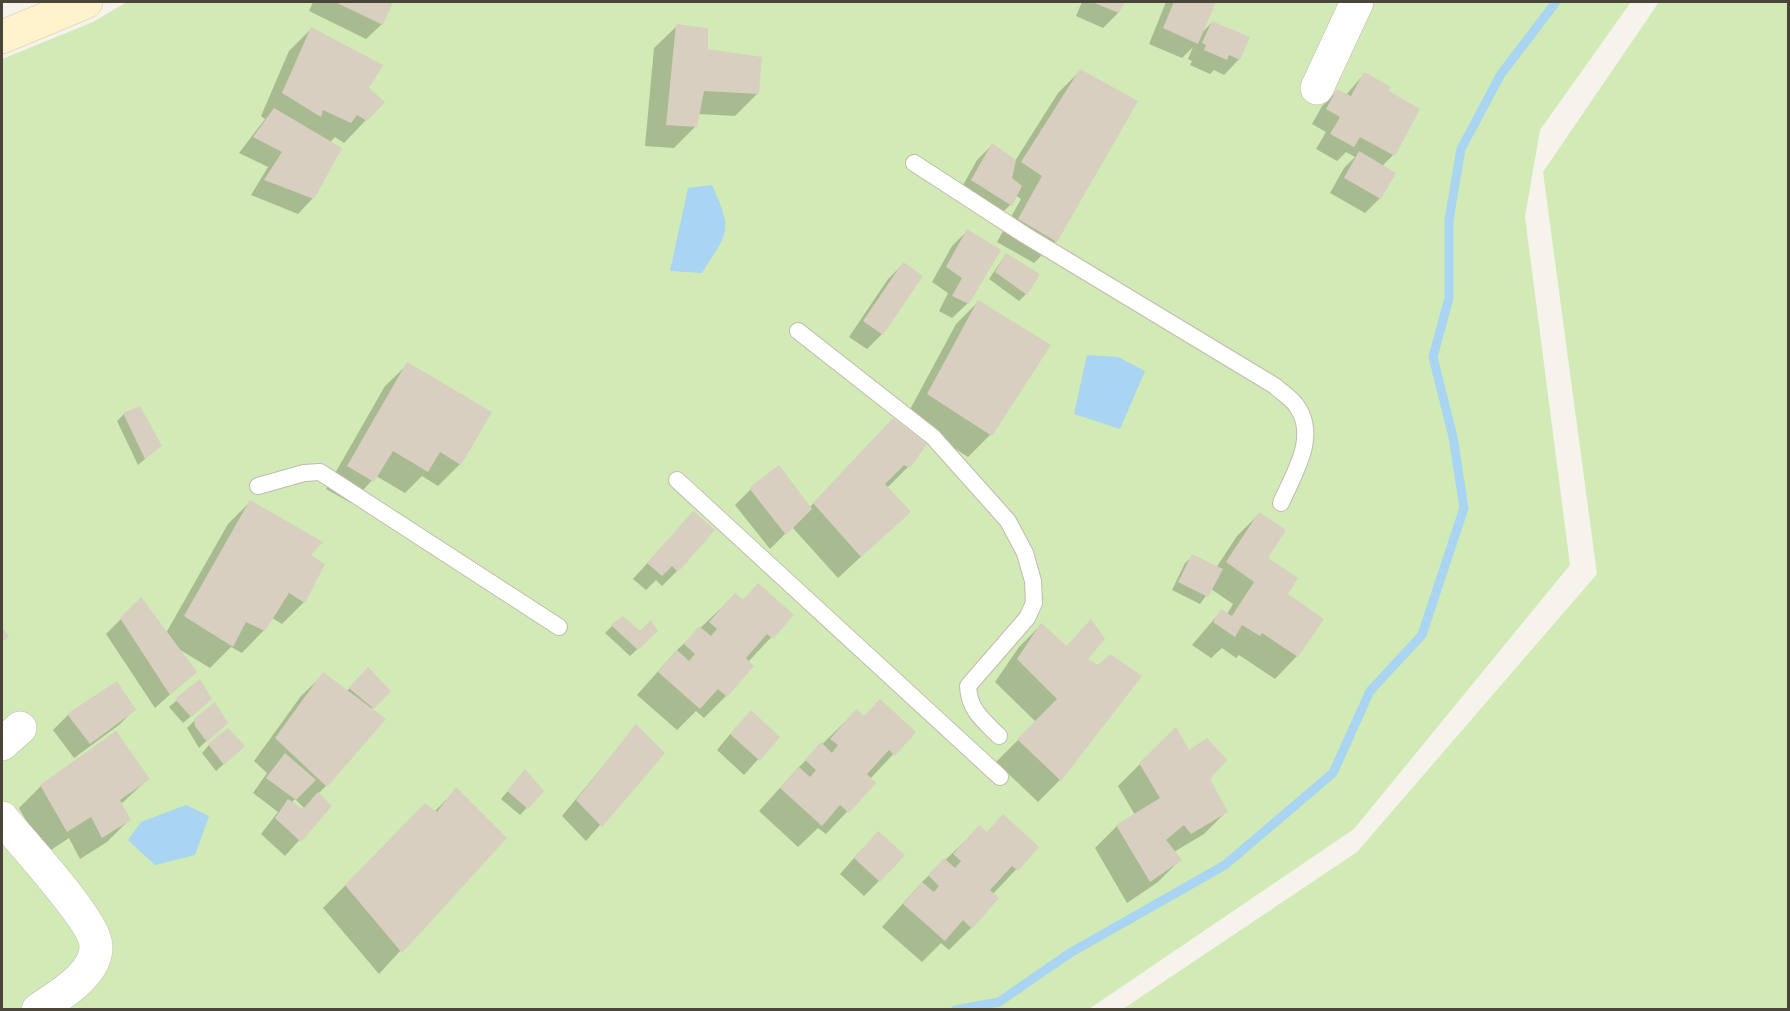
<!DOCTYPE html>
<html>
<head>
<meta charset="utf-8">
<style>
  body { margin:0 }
  #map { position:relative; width:1790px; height:1011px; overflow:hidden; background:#f6f3ec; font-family:Overpass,sans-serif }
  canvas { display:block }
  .frame { position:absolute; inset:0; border:3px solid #4b4439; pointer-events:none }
</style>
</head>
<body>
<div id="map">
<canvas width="1790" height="1011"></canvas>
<div class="frame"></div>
</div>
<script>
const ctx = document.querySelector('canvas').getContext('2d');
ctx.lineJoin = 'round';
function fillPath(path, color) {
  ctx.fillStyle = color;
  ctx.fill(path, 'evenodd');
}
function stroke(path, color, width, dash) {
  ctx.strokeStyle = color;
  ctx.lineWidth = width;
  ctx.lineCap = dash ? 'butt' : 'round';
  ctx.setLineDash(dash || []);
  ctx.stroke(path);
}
fillPath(new Path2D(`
  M127 2H1631L1540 130 1525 217 1570 565 1354 829 1089 1009H2V59L93 22Z
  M1659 2H1788V1009H1123L1357 852 1597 574 1543 172Z`), '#d2eab5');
fillPath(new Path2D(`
  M712 185C733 232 729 231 702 273L670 271 688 188Z
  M1087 355 1118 357 1145 371 1120 429 1074 414Z
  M186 805 209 816 195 855 155 865 128 840 141 822Z`), '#a9d4f2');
fillPath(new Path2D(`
  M313 2H392L382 24 366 39 309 11Z
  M1082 2H1123L1118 13 1103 28 1076 16Z
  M1166 2H1214L1201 34 1212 22 1239 59 1224 75 1214 70 1210 74 1190 65 1192 61 1188 59 1193 47 1182 58 1149 44Z
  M677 26 758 93 735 116 698 114 696 126 674 148 645 146 654 48Z
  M311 29 367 88 366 120 344 143 335 137 329 143 313 198 298 214 251 195 268 167 239 153 265 119 261 116 289 51Z
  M1080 71 1056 241 1034 263 997 242 1021 199 1015 195 1010 205 995 220 957 196 977 160 992 145 1015 161 1058 93Z
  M1364 74 1387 92 1393 155 1382 166 1380 198 1365 213 1330 193 1344 168 1355 157 1346 152 1337 161 1316 149 1326 132 1312 124 1322 106 1337 91 1346 95Z
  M967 231 968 303 952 318 939 311 948 293 932 282 952 246Z
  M1006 254 1026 294 1019 301 989 279Z
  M903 264 882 334 867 349 849 337 888 279Z
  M978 302 1048 345 990 435 968 457 906 417 956 324Z
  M408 364 460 464 438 486 422 476 405 493 376 476 351 503 326 489 385 386Z
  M124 414 160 446 138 465 117 421Z
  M871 442 908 467 887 488 909 512 838 578 792 527 770 549 735 505 750 490 809 508Z
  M250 502 304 602 282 624 272 618 264 630 242 653 231 647 210 668 177 648 195 672 155 708 106 634 141 599 166 633 228 524Z
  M1259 514 1266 558 1286 594 1322 619 1297 656 1275 679 1239 655 1236 658 1222 648 1211 658 1192 645 1221 611 1227 614 1233 604 1211 589 1200 604 1172 590 1185 563 1193 556 1216 568 1237 536Z
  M679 528 677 571 662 586 656 580 646 590 633 579Z
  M758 585 792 615 748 662 726 696 704 718 696 711 677 730 637 695 677 650 735 595 742 601Z
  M1090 622 1086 659 1098 667 1140 677 1060 780 1038 802 996 762 1036 722 995 682 1019 647 1041 625 1066 647Z
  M612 626 640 633 657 631 630 656 605 633Z
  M324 674 347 691 360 676 389 691 371 710 326 786 318 794 330 806 285 856 261 834 278 812 253 793 267 773 254 761 301 696ZM295 799 304 808 302 810 291 803Z
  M199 681 203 706 183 723 169 707Z
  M134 710 119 725 74 758 53 730 68 715Z
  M856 711 863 717 914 732 870 779 874 783 826 834 818 828 798 847 759 811 799 767Z
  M195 720 226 723 199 748 187 728Z
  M636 726 663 753 586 841 562 816Z
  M736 727 778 737 744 775 717 750Z
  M209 745 236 753 216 771 202 753Z
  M1189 753 1208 779 1226 812 1204 834 1174 852 1180 860 1158 882 1127 903 1095 848 1117 826 1135 815 1118 786 1140 764Z
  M148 779 121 804 129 820 107 842 80 859 69 838 45 854 19 808 41 786Z
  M518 779 542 791 520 815 501 799Z
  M456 790 504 838 379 974 323 908 403 827 434 812Z
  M980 827 986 833 1037 847 993 894 971 928 949 950 941 943 922 962 882 927 922 882Z
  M863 848 879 881 864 896 840 874Z`), '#0003');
stroke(new Path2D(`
  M955 1010 999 1002 1070 953 1225 865 1333 773 1370 691 1422 635 1464 508 1453 437 1433 357 1449 298V220L1461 149 1501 74 1556 2`), '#a9d4f2', 9);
fillPath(new Path2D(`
  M335 2H393L383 25Z
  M1092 2H1125L1119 13Z
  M1174 2H1216L1198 44 1163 28Z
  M1212 21 1250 37 1240 60 1229 55 1227 60 1204 50 1206 45 1202 43Z
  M676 24 708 28V49L762 57 759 94 704 91 697 127 666 125Z
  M311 27 383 65 369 88 385 102 367 121 357 115 351 123 323 110 321 117 282 93Z
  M1080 69 1138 101 1057 242 1018 219 1042 176 1021 162Z
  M1364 72 1391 87 1389 91 1420 109 1395 156 1360 137 1354 147 1330 134 1340 117 1326 109 1337 89 1351 96Z
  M274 108 342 148 314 199 264 180 282 152 253 137Z
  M992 143 1016 160 1012 178 1022 186 1012 206 971 180Z
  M1359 151 1396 173 1381 199 1344 178Z
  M967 229 1001 250 969 304 952 296 962 278 946 267Z
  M1006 253 1040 274 1027 295 995 272Z
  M903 262 923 276 883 335 863 321Z
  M978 300 1051 345 992 436 927 394Z
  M407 362 492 412 461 465 440 452 428 472 393 451 374 482 347 466Z
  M140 406 162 446 145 459 123 413Z
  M893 418 927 444 910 468 904 465 885 484 911 512 861 557 813 503Z
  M779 465 812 509 786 535 749 488Z
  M250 500 323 542 311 555 325 564 305 603 289 593 265 631 246 622 233 647 184 616Z
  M693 511 715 530 678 572 672 566 662 576 647 563Z
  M1259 512 1286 530 1268 558 1298 578 1288 594 1324 619 1298 657 1262 633 1260 636 1242 625 1235 637 1213 622 1221 609 1232 616 1254 582 1226 562Z
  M1192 554 1223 569 1208 597 1178 582Z
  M758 583 794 615 773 639 767 634 746 658 754 666 727 697 718 689 700 709 658 672 677 650 689 661 695 654 684 644 699 626 711 636 717 629 709 622 735 593 743 600Z
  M141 597 197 672 170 695 120 618Z
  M623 616 640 631 651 620 658 631 638 650 611 625Z
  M1091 619 1105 639 1088 659 1098 665 1110 654 1142 676 1061 781 1017 739 1057 699 1017 659 1041 623 1067 646Z
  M2 627 9 637 2 642Z
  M368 667 391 691 374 709 349 688Z
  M323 672 386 719 327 787 275 738Z
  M200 679 212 699 191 717 175 699Z
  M117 681 136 710 90 744 67 714Z
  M880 699 916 732 895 756 889 750 867 774 876 783 849 813 840 805 822 826 780 788 799 767 810 777 816 770 805 760 821 742 832 753 838 745 830 739 856 709 864 716Z
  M215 702 228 723 207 742 195 726 194 719Z
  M751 710 780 737 760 761 730 734Z
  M636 724 665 753 602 827 576 800Z
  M1176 727 1189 750 1207 738 1227 760 1210 779 1228 812 1191 834 1184 825 1166 840 1182 860 1150 882 1116 825 1160 798 1139 763Z
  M228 728 245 746 224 765 208 744Z
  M116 731 150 779 120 800 131 820 102 838 91 817 67 832 40 785Z
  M285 753 316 780 296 800 266 778Z
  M525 769 544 791 528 809 507 791Z
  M456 787 507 838 402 953 345 885 425 803 437 812Z
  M318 792 332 806 301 842 275 818 288 799 303 809Z
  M1003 814 1039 847 1018 871 1012 866 990 890 999 898 972 929 963 920 945 941 903 904 922 882 934 892 939 886 928 875 944 858 955 868 961 861 953 854 979 825 987 832Z
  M878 831 905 855 880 882 854 858Z`), '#d8cfc1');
const lane = new Path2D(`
  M914 163 1025 235 1275 386C1281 392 1291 398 1296 405 1319 436 1294 473 1281 503
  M798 331 933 437 1008 521 1025 553 1033 581 1034 603 1027 618 968 686C969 710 983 720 999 736
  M677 480 1000 777
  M258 486 304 473 320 472 559 627`);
const street = new Path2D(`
  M1317 88 1357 2
  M2 744 20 728
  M2 818C21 842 97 922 96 947 96 975 58 996 38 1010`);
const secondary = new Path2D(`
  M2 37 86 2`);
stroke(lane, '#c2bbae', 18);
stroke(street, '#c2bbae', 34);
stroke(secondary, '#d6c79b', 34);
stroke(lane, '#fff', 16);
stroke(street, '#fff', 33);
stroke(secondary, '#fff3cd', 33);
</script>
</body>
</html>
